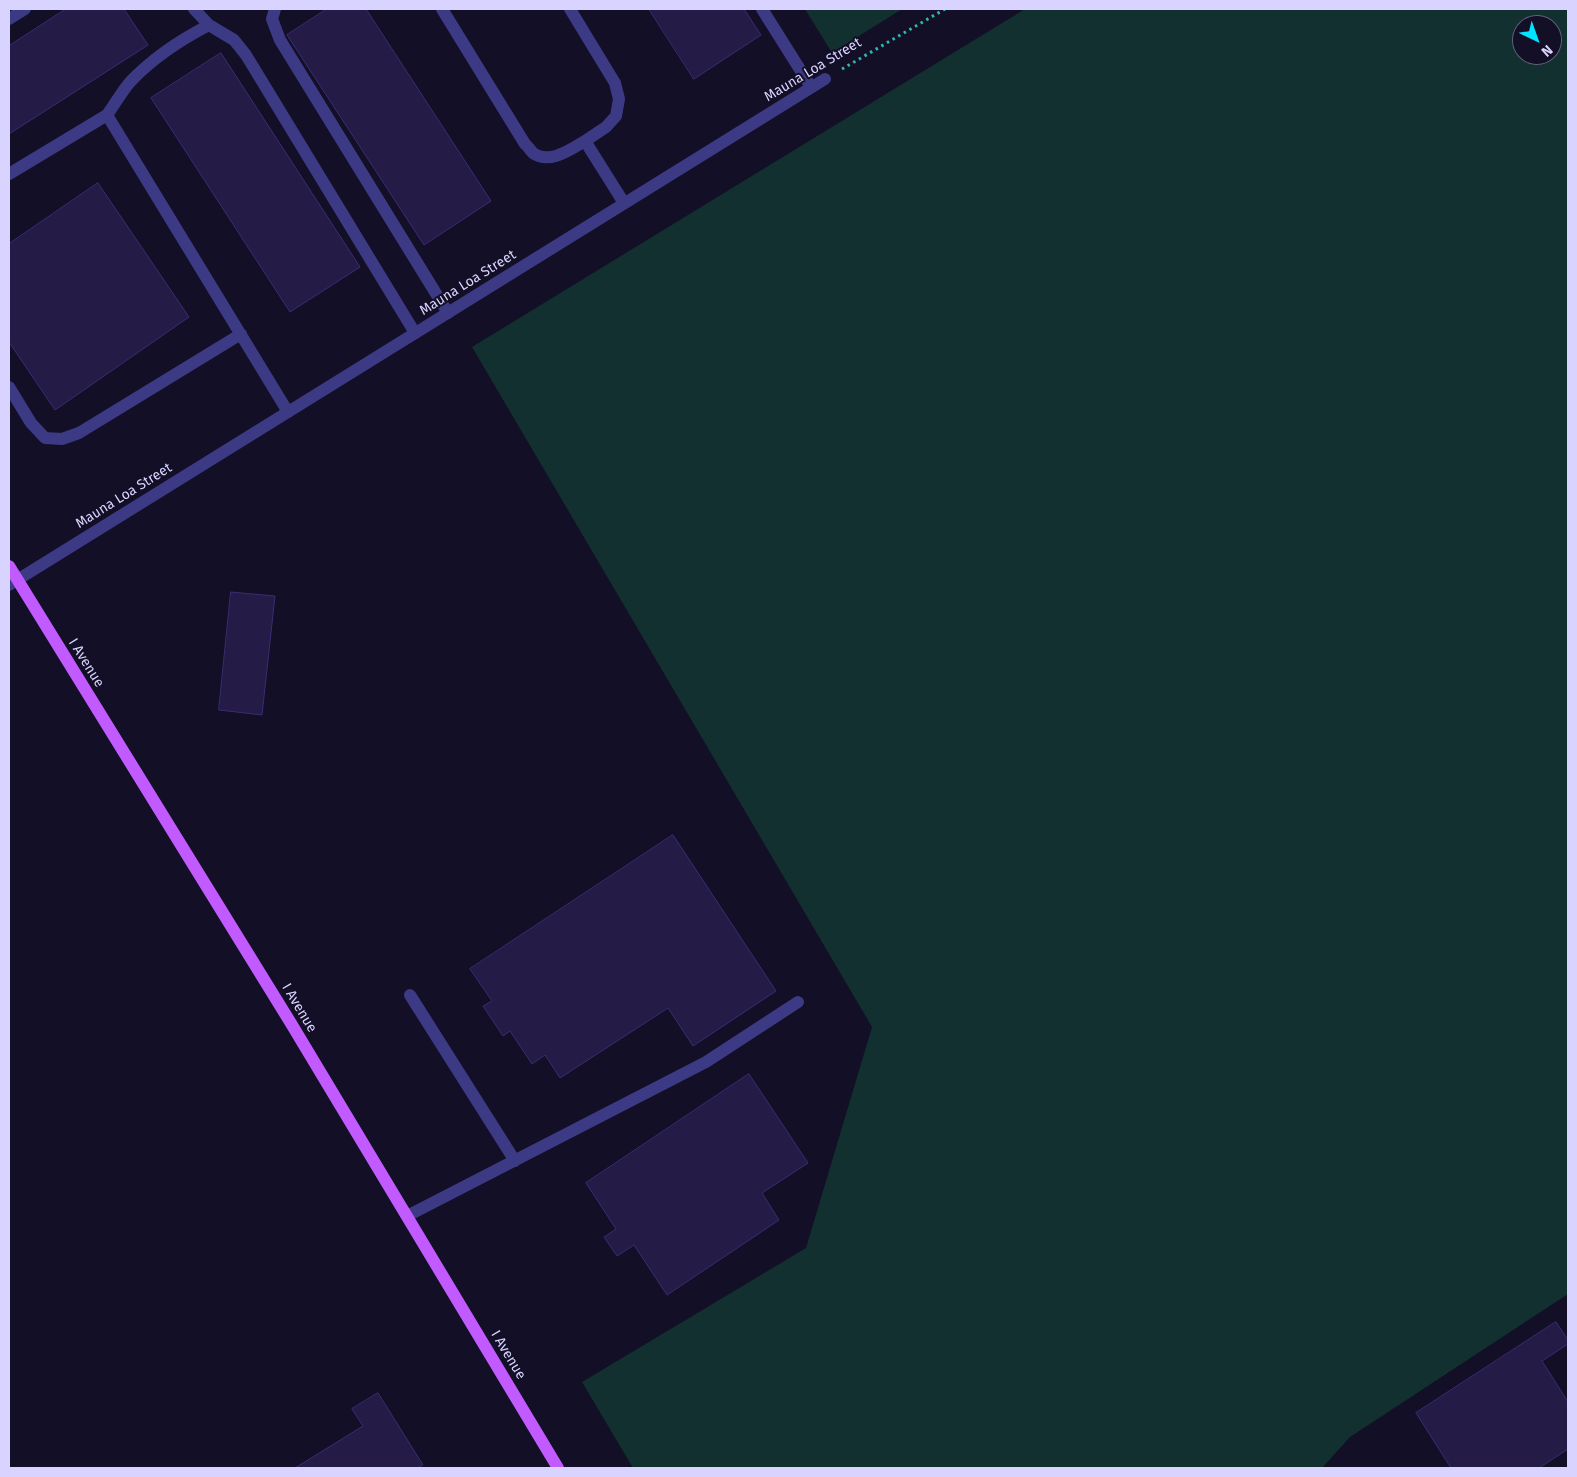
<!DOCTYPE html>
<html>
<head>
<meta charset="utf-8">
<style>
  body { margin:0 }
  #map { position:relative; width:1577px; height:1477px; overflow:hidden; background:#130f26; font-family:"Fira Sans",sans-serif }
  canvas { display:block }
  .frame { position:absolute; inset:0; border:10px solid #d9d4ff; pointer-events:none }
  .north { position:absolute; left:1512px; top:15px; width:50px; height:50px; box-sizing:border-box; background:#130f26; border:1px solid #625e7d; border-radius:50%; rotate:138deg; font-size:14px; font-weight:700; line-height:20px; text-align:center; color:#d9d4ff }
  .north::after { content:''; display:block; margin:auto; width:18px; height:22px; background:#00e5ff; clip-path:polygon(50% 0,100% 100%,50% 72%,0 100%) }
</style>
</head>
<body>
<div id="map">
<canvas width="1577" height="1477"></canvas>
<div class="frame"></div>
<div class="north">N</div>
</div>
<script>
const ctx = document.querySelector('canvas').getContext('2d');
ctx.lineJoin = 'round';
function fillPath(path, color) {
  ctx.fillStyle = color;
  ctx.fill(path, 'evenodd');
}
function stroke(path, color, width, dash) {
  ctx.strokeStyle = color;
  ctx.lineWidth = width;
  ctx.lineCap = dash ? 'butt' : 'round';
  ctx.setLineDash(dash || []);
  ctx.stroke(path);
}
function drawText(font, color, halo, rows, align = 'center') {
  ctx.font = font + ' "Fira Sans",sans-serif';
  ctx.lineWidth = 4;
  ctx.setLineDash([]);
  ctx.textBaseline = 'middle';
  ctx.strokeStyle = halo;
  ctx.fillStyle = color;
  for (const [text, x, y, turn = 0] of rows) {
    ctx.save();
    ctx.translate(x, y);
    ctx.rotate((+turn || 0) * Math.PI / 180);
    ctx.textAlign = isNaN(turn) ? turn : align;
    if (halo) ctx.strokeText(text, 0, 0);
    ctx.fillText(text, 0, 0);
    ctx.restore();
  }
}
fillPath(new Path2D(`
  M805 9H902L832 53Z
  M1025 9H1568V1294L1350 1437 1322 1468H633L582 1382 806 1248 872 1027 472 347ZM1522 25H1552V55H1522Z`), '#12302f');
const building = new Path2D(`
  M66 9H124L148 45 9 134V46Z
  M327 9H366L491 201 424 245 287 35Z
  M649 9H744L761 35 694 79Z
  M221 53 360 267 290 312 151 98Z
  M98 183 189 317 55 410 9 342V244Z
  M231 592 275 596 262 715 219 710Z
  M673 835 776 991 693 1046 668 1008 560 1078 545 1055 532 1064 510 1031 503 1036 483 1006 492 1001 470 969Z
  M749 1074 808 1163 762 1193 779 1220 667 1295 634 1245 617 1256 604 1237 616 1229 586 1183Z
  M1556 1322 1568 1340V1344L1542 1361 1568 1402V1449L1539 1468H1451L1416 1413Z
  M378 1393 423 1465 417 1468H295L363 1426 352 1409Z`);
fillPath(building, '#241b47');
stroke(building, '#3b2d73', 1);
stroke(new Path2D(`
  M842 69 945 9`), '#2fb8b0', 3, [2.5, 4]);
stroke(new Path2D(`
  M194 9 209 25 234 40 246 55 415 333
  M275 9 272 19 280 40 448 313
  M442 9 525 144C528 146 530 150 533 153 550 165 571 149 585 141
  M570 9 615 83 619 99 616 116 606 127 585 141 624 203
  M762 9 811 87
  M9 19 25 9
  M107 115C115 104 122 91 131 81 154 57 180 40 209 25
  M9 174 107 115 288 412
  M9 387 31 423 45 438 62 439 79 433 241 334
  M410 995 515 1161
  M407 1216 706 1062 798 1002`), '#3d3a85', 12);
stroke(new Path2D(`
  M9 585 825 79`), '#3d3a85', 12);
stroke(new Path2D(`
  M9 566 292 1025 558 1468`), '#c25bff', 12);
drawText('14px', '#d9d4ff', '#130f26', [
  ["Mauna Loa Street",813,70,-31],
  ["Mauna Loa Street",468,283,-32],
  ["Mauna Loa Street",124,496,-32],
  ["I Avenue",86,663,58],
  ["I Avenue",299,1008,59],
  ["I Avenue",508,1355,59]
]);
</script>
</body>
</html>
